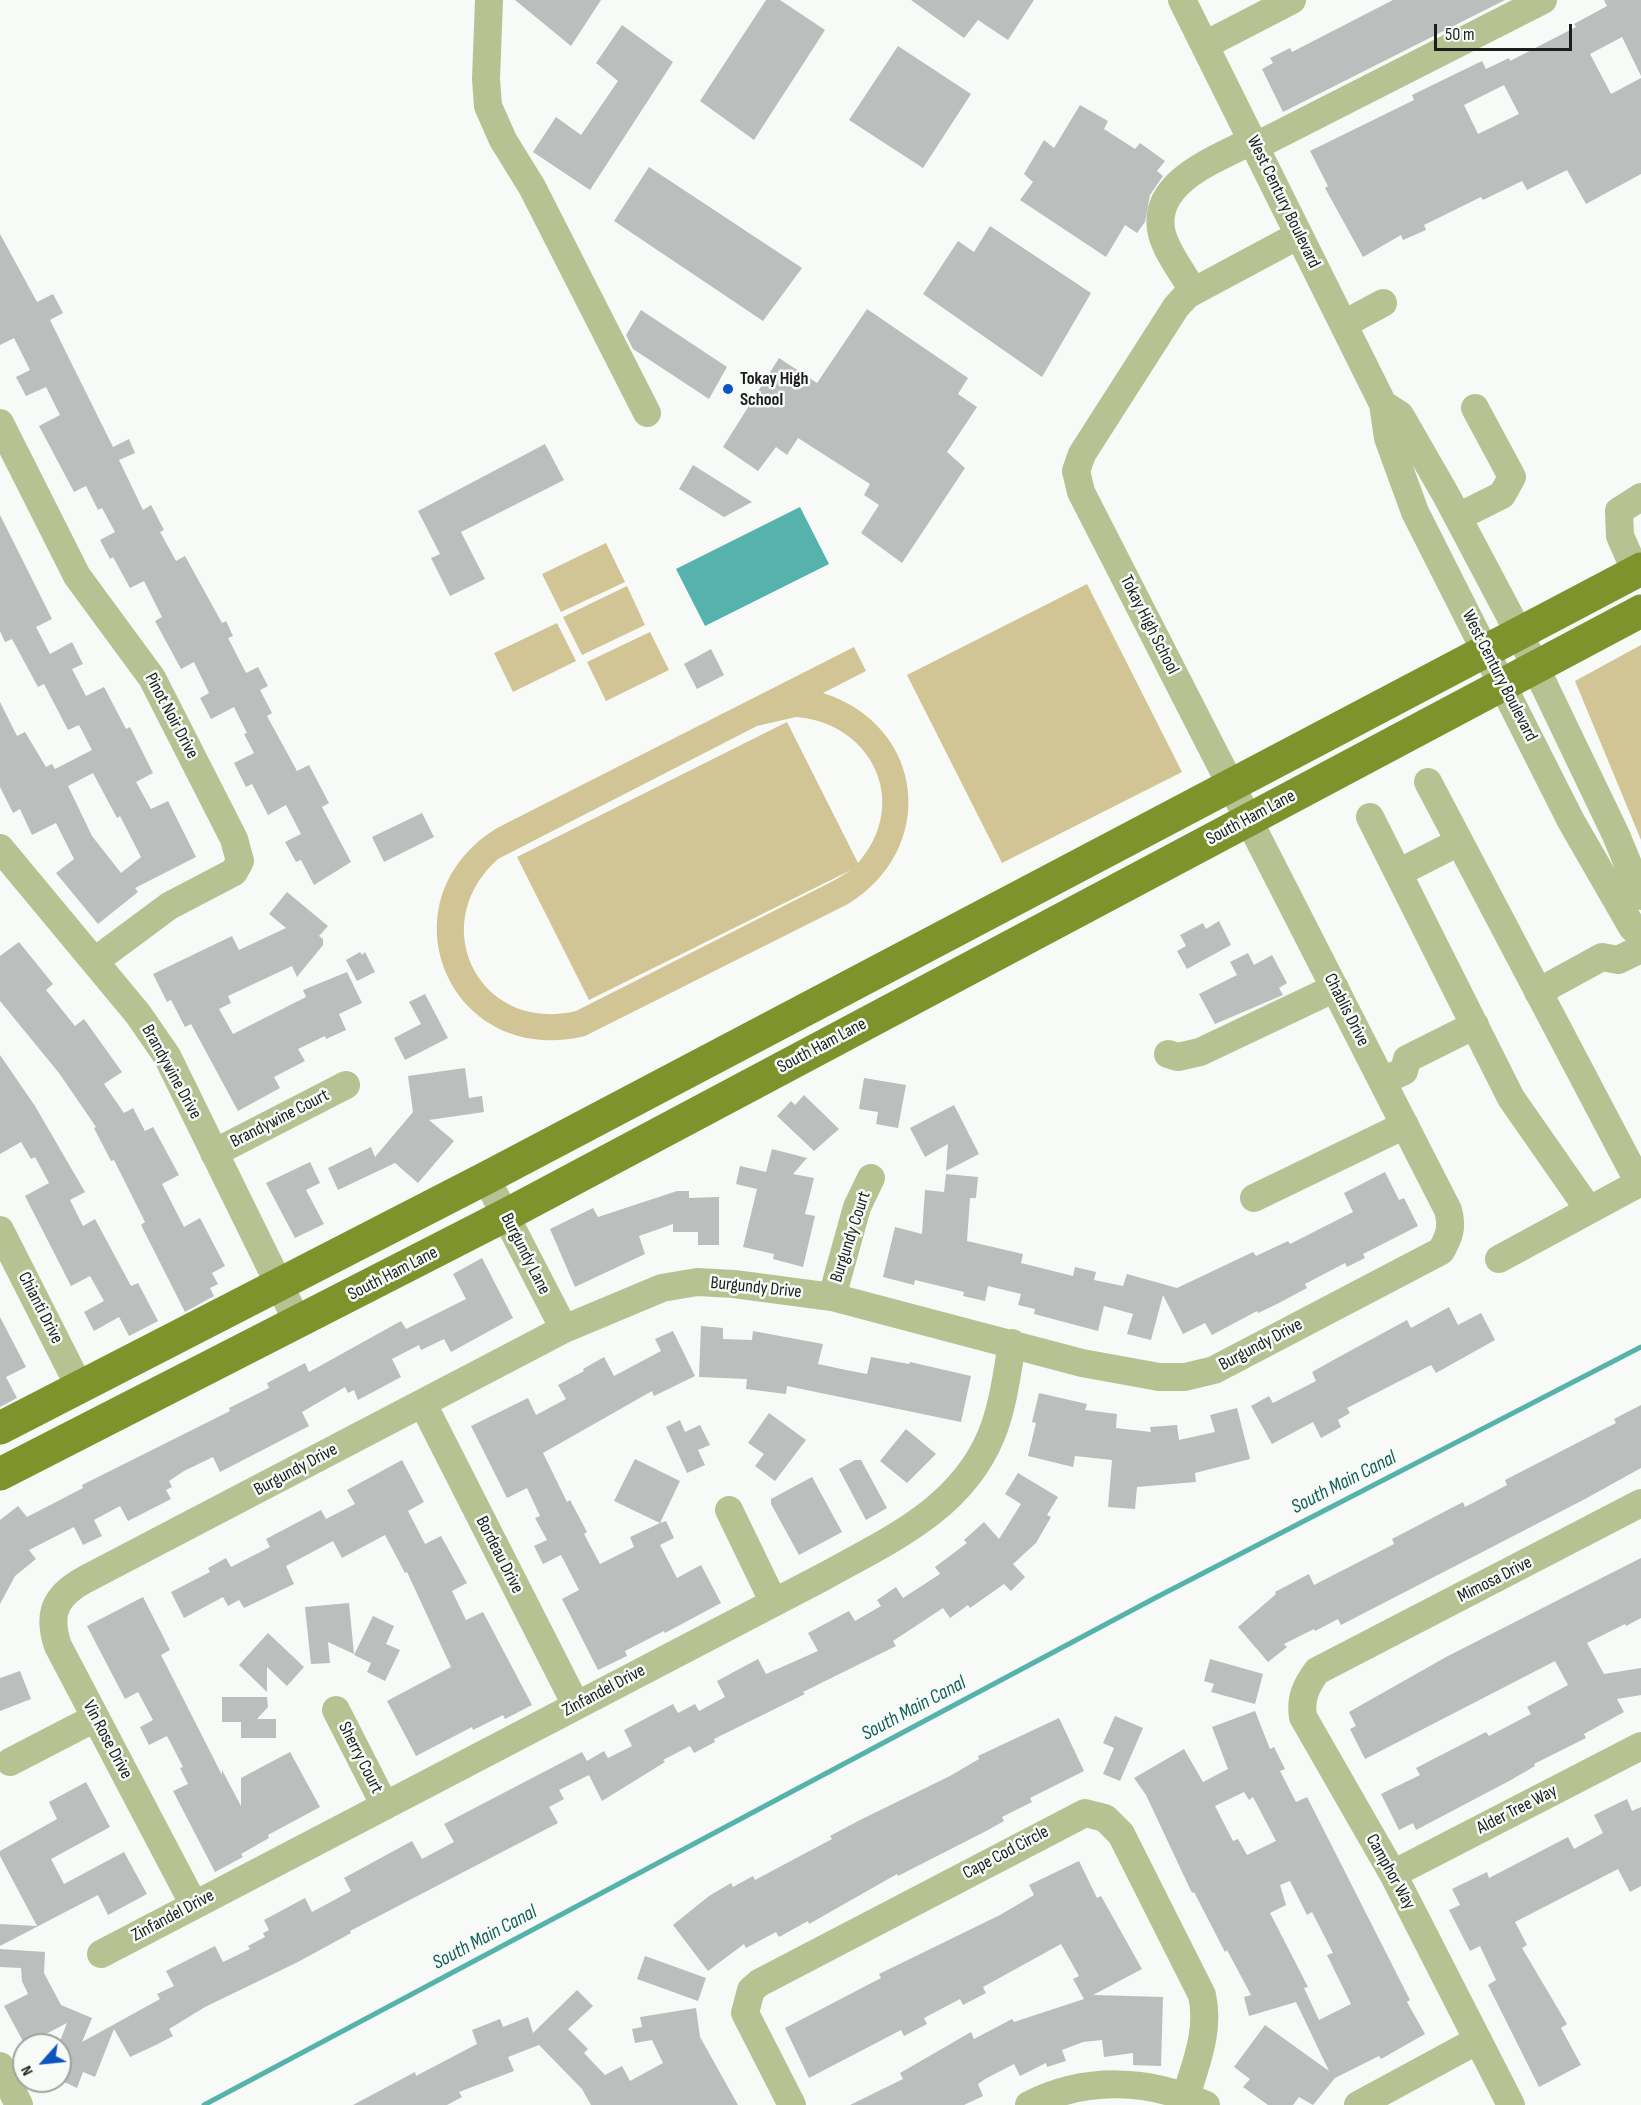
<!DOCTYPE html>
<html>
<head>
<meta charset="utf-8">
<style>
  body { margin:0 }
  #map { position:relative; width:1641px; height:2105px; overflow:hidden; background:#f7faf7; font-family:"Sofia Sans Condensed",sans-serif }
  canvas { display:block }
  .north { position:absolute; left:12px; top:2033px; width:60px; height:60px; box-sizing:border-box; background:#f7faf7; border:2px solid #9fa29f; border-radius:50%; rotate:243deg; font-size:16px; font-weight:700; line-height:24px; text-align:center; color:#1c1d1c }
  .north::after { content:''; display:block; margin:auto; width:21px; height:27px; background:#0d54be; clip-path:polygon(50% 0,100% 100%,50% 72%,0 100%) }
  .scale { position:absolute; left:1434px; top:24px; width:138px; height:27px; box-sizing:border-box; border:3px solid #1c1d1c; border-top:0; padding-left:8px; font-size:18px; line-height:21px; white-space:nowrap; color:#1c1d1c; -webkit-text-stroke:4px #f7faf7; paint-order:stroke }
</style>
</head>
<body>
<div id="map">
<canvas width="1641" height="2105"></canvas>
<div class="north">N</div>
<div class="scale">50 m</div>
</div>
<script>
const ctx = document.querySelector('canvas').getContext('2d');
ctx.lineJoin = 'round';
function fillPath(path, color) {
  ctx.fillStyle = color;
  ctx.fill(path, 'evenodd');
}
function stroke(path, color, width, dash) {
  ctx.strokeStyle = color;
  ctx.lineWidth = width;
  ctx.lineCap = dash ? 'butt' : 'round';
  ctx.setLineDash(dash || []);
  ctx.stroke(path);
}
function drawText(font, color, halo, rows, align = 'center') {
  ctx.font = font + ' "Sofia Sans Condensed",sans-serif';
  ctx.lineWidth = 5;
  ctx.setLineDash([]);
  ctx.textBaseline = 'middle';
  ctx.strokeStyle = halo;
  ctx.fillStyle = color;
  for (const [text, x, y, turn = 0] of rows) {
    ctx.save();
    ctx.translate(x, y);
    ctx.rotate((+turn || 0) * Math.PI / 180);
    ctx.textAlign = isNaN(turn) ? turn : align;
    if (halo) ctx.strokeText(text, 0, 0);
    ctx.fillText(text, 0, 0);
    ctx.restore();
  }
}
fillPath(new Path2D(`
  M606 543 625 582 561 612 542 574Z
  M1087 584 1182 772 1002 863 907 675Z
  M627 586 645 625 582 655 563 617Z
  M557 623 576 661 513 692 494 653Z
  M650 632 669 670 606 701 587 662Z
  M1641 645V840L1575 681Z
  M854 647 866 671 823 693C926 726 938 849 848 904L585 1036C449 1069 379 901 497 828ZM796 717C872 723 911 803 858 863L787 722 517 857 589 1000 851 870 835 880 576 1011C480 1034 424 925 498 859L757 726Z`), '#d2c595');
fillPath(new Path2D(`
  M800 507 829 564 705 626 676 569Z`), '#55b2ac');
stroke(new Path2D(`
  M204 2105 1155 1598 1641 1347`), '#55b2ac', 5);
fillPath(new Path2D(`
  M515 0H601L571 46Z
  M766 0H780L825 30 754 140 700 101Z
  M911 0H1034L1008 40 978 20 964 38Z
  M1393 0H1505L1283 112 1262 69 1273 63 1270 58 1290 48 1292 52Z
  M1604 0H1641V76L1622 37 1590 54 1611 94 1641 78V174L1586 204 1567 170 1527 190 1522 181 1483 200 1481 197 1424 225 1426 230 1403 240 1401 235 1363 257 1325 188 1328 186 1310 151 1414 100 1412 95 1482 61 1486 69 1509 58 1510 61 1576 27 1574 24 1607 6ZM1504 85 1519 114 1478 134 1464 105Z
  M622 25 673 62 590 190 533 152 556 117 581 135 618 81 596 63Z
  M898 46 971 94 923 168 849 120Z
  M1080 105 1108 121 1104 129 1135 149 1140 143 1165 161 1157 171 1163 176 1150 195 1145 222 1137 233 1125 225 1106 257 1020 200 1033 182 1024 174 1044 140 1054 148Z
  M649 167 802 268 763 321 614 221Z
  M990 226 1091 293 1042 377 923 294 958 241 974 252Z
  M0 234 37 302 53 294 63 313 50 320 113 447 129 439 135 453 119 460 143 510 151 505 164 530 160 532 176 561 185 556 222 623 226 621 233 636 228 638 246 673 258 667 268 686 260 690 272 713 267 716 297 771 309 765 329 803 322 807 351 862 314 885 301 860 296 862 285 842 301 834 286 805 268 815 252 784 246 787 234 763 254 753 244 734 247 733 234 707 211 719 200 698 209 693 194 662 181 669 155 621 162 617 144 581 130 588 113 557 110 559 100 540 115 532 102 508 98 510 86 486 74 492 39 426 60 415 46 387 26 396 16 377 30 370 14 338 0 345Z
  M867 309 968 378 958 394 977 407 947 452 965 468 902 563 861 533 879 505 864 495 870 484 798 438 787 455 776 447 758 471 723 447 779 358 817 383Z
  M641 310 727 367 709 399 633 349 626 335Z
  M545 444 564 480 461 532 485 579 450 596 431 558 440 554 418 511Z
  M693 465 752 502 724 517 679 489Z
  M0 515 52 619 36 627 50 654 72 642 83 664 72 669 86 696 104 687 126 729 130 727 153 773 136 782 151 809 168 801 196 857 135 888 138 892 98 924 56 873 74 859 56 823 32 835 20 809 13 813 0 787V702L17 736 25 732 46 767 52 764 55 769 92 750 79 725 68 730 44 684 38 687 12 639 5 642 0 631ZM93 773 117 818 120 816 141 857 121 873 92 836 68 786Z
  M711 649 724 675 697 689 684 664Z
  M422 813 434 837 384 862 372 837Z
  M287 892 328 926 319 936 323 939V945L297 977 292 966 228 996 231 1003 219 1009 233 1034 306 997 303 990 347 972 362 1003 339 1014 346 1030 326 1039 325 1036 298 1049 305 1061 274 1077 280 1088 238 1111 191 1024 185 1027 171 1000 167 1002 153 974 232 936 239 950 286 928 269 914Z
  M1219 921 1231 945 1187 969 1177 951 1186 946 1180 935 1203 923 1206 929Z
  M19 942 53 984 46 990 75 1026 84 1019 122 1072 104 1084 124 1113 133 1108 145 1131 153 1127 179 1175 162 1184 184 1227 200 1218 225 1266 212 1273 218 1284 210 1288 214 1296 185 1312 141 1225 145 1222 114 1160 111 1161 94 1128 96 1127 59 1073 0 1001V956Z
  M360 952 362 955 365 952 375 972 357 981 346 960Z
  M1248 953 1254 965 1272 955 1287 983 1279 988 1283 995 1215 1024 1199 994 1237 975 1230 962Z
  M425 994 448 1038 405 1060 394 1038 421 1024 409 1002Z
  M0 1055 35 1106 85 1192 70 1200 83 1226 95 1219 131 1286 138 1283 158 1321 129 1336 119 1317 94 1331 84 1312 104 1301 90 1276 71 1286 25 1196 49 1183 35 1157 31 1159 21 1142 0 1154Z
  M465 1068 469 1098 482 1096 484 1112 429 1120 454 1141 418 1183 395 1163 338 1190 328 1168 371 1147 375 1157 413 1112 408 1076Z
  M864 1078 906 1085 898 1128 876 1124 878 1112 859 1109Z
  M804 1095 839 1129 814 1151 777 1116 791 1101 795 1105Z
  M954 1105 979 1154 946 1171 948 1144 925 1157 910 1128Z
  M772 1149 807 1158 793 1174 814 1178 805 1214 815 1216 803 1267 773 1259 774 1254 743 1247 757 1189 736 1184 740 1166 766 1172Z
  M310 1162 320 1183 306 1190 324 1224 295 1238 266 1183Z
  M1385 1172 1399 1200 1404 1198 1418 1226 1363 1254 1365 1258 1347 1267 1345 1263 1305 1284 1307 1288 1277 1304 1258 1313 1257 1311 1212 1335 1205 1323 1183 1334 1163 1295 1151 1340 1127 1334 1133 1314 1104 1306 1098 1331 1034 1314 1035 1309 1018 1305 1021 1294 988 1286 985 1301 963 1296 964 1292 915 1280 914 1285 883 1277 895 1227 922 1234 925 1190 944 1192 946 1174 978 1177 976 1198H970L967 1241 1023 1254 1021 1263 1073 1276 1075 1267 1096 1272 1094 1280 1123 1286 1127 1274 1177 1288 1253 1252 1256 1256 1288 1241 1290 1244 1353 1212 1344 1193Z
  M677 1191H689V1198L719 1197V1245H698V1232H673V1224L639 1236 645 1254 575 1287 550 1229 593 1208 598 1217Z
  M482 1258 513 1318 451 1352 444 1339 421 1350 419 1345 392 1359 401 1377 358 1400 354 1390 348 1393 345 1387 302 1412 309 1426 220 1472 213 1457 184 1471 169 1481 172 1487 166 1490 171 1499 128 1521 120 1506 94 1520 102 1536 83 1545 74 1527 29 1550 36 1559 15 1576 0 1604V1520L18 1506 27 1517 83 1488 82 1485 230 1411 229 1408 269 1388 267 1383 305 1363 309 1372 401 1321 406 1329 466 1299 453 1274Z
  M1449 1307 1458 1325 1481 1313 1495 1340 1436 1373 1431 1365 1347 1408 1350 1413 1338 1420 1341 1427 1321 1438 1313 1422 1272 1444 1251 1406 1269 1396 1273 1403 1316 1381 1312 1372 1337 1358 1407 1320 1411 1328Z
  M0 1317 26 1367 6 1377 17 1398 0 1407Z
  M701 1326 723 1328V1339L752 1340 753 1331 823 1344 818 1364 846 1370 867 1374 871 1357 909 1364 910 1362 971 1376 961 1422 787 1386 786 1394 746 1389 747 1379 699 1377Z
  M673 1331 695 1376 654 1396 652 1391 543 1453 567 1502 570 1500 587 1532 584 1534 600 1564 634 1547 630 1537 660 1523 614 1501 635 1459 680 1481 660 1523 666 1521 674 1538 660 1545 677 1578 701 1565 721 1603 665 1633 664 1631 625 1651 627 1656 598 1670 562 1599 579 1590 561 1555 543 1564 534 1546 547 1540 535 1518 540 1516 527 1488 507 1498 471 1426 528 1398 536 1415 566 1399 558 1385 584 1371 583 1369 604 1357 614 1376 661 1351 655 1339Z
  M1039 1393 1087 1404 1085 1410 1117 1414 1116 1428 1151 1432 1150 1427 1177 1425 1179 1440 1215 1432 1210 1415 1237 1408 1250 1459 1195 1473 1196 1482 1137 1487 1135 1509 1108 1507 1112 1460 1075 1456 1073 1467 1028 1456 1036 1423 1032 1422Z
  M1641 1405V1468L1585 1499 1341 1625 1338 1619 1315 1631 1314 1629 1284 1644 1287 1647 1268 1662 1238 1627 1276 1594 1275 1592 1309 1574 1314 1585 1394 1544 1392 1539 1463 1502 1465 1507 1507 1485 1505 1480 1616 1423 1614 1419Z
  M769 1413 806 1440 775 1481 755 1466 764 1454 748 1443Z
  M680 1420 685 1432 700 1425 710 1445 698 1450 705 1465 687 1473 666 1427Z
  M906 1429 936 1454 907 1483 880 1461Z
  M402 1460 424 1502 408 1511 425 1544 441 1536 467 1583 452 1591 466 1620 483 1612 532 1705 505 1719 503 1715 473 1730 472 1727 416 1756 387 1701 451 1667 407 1572 405 1573 385 1535 342 1558 333 1541 286 1566 294 1584 244 1608 239 1600 228 1606 223 1597 184 1618 171 1592 210 1572 208 1568 226 1558 231 1567 270 1547 266 1539 321 1510 326 1519 355 1504 347 1490Z
  M855 1460H861L887 1508 866 1520 839 1469Z
  M1018 1473 1058 1497 1047 1515 1051 1517 1036 1543 1013 1564 1025 1577 1011 1591 1004 1584 970 1608 968 1605 950 1618 943 1608 893 1641 896 1646 803 1692 805 1694 714 1739 715 1742 694 1753 690 1746 663 1760 665 1762 602 1801 589 1775 559 1790 564 1799 549 1807 558 1823 350 1931 351 1933 298 1962 205 2007 169 2029 173 2036 156 2045 130 2057 114 2029 95 2077 83 2072 77 2088 60 2080V2041L67 2023 25 2045 4 2006 28 1994 22 1981 21 1968 0 1967V1949L45 1952 44 1973 61 2005 92 2018 82 2042 160 1999 157 1994 174 1986 166 1971 215 1946 223 1962 250 1949 248 1946 265 1937 263 1933 269 1930 264 1920 305 1898 312 1912 351 1891 344 1878 412 1841 422 1859 454 1842 444 1824 582 1752 587 1761 604 1751 608 1758 632 1746 624 1730 673 1704 678 1713 695 1704 699 1711 725 1697 717 1681 758 1659 766 1674 818 1651 808 1633 849 1611 855 1621 881 1606 877 1600 896 1587 903 1598 940 1574 935 1567 967 1543 964 1540 984 1522 999 1539 1021 1504 1005 1494Z
  M812 1477 842 1532 799 1555 771 1504V1499Z
  M1641 1558V1618L1626 1626 1625 1624 1587 1643 1604 1674 1641 1668V1695L1617 1699 1624 1712 1584 1734 1586 1738 1534 1764 1535 1766 1511 1780 1416 1830 1413 1823 1399 1830 1381 1794 1420 1775 1416 1768 1486 1732 1489 1736 1531 1714 1527 1707 1568 1685 1555 1661 1365 1759 1350 1729 1356 1726 1349 1712 1446 1657Z
  M143 1597 170 1650 161 1655 222 1775V1770L241 1806V1778L290 1752 320 1807 268 1835 269 1838 241 1854 243 1857 215 1872 173 1791 188 1784 180 1768 183 1767 167 1736 149 1745 140 1727 153 1720 138 1692 125 1699 87 1626Z
  M349 1603 354 1654 328 1642 330 1663 311 1664 305 1607Z
  M373 1616 394 1626 386 1644 400 1650 385 1681 367 1672 371 1663 354 1655Z
  M268 1633 304 1667 287 1686 267 1667V1692L239 1665Z
  M1210 1659 1263 1674 1255 1704 1211 1692 1214 1684 1204 1681Z
  M20 1671 31 1699 0 1711V1678Z
  M222 1697H267L268 1707 257 1719H276V1738H241V1722H222Z
  M1255 1711 1270 1749 1274 1747 1285 1769 1280 1771 1296 1802 1307 1797 1410 2000 1407 2002 1425 2034 1381 2059 1379 2056 1335 2078 1313 2105 1299 2097 1293 2105H1268L1243 2087 1250 2079 1234 2067 1265 2025 1329 2071 1296 2002 1249 2016 1244 1997 1251 1995 1227 1950 1225 1952 1194 1892 1192 1893 1146 1795 1134 1778 1184 1749 1203 1782 1228 1769 1212 1727ZM1244 1792 1249 1800 1253 1797 1276 1841 1247 1855 1238 1839 1233 1841 1215 1806ZM1290 1881 1307 1915 1312 1912 1333 1953 1327 1955 1351 2004 1319 2020 1304 1988 1308 1987 1270 1913 1286 1905 1280 1885Z
  M1115 1716 1143 1728 1120 1781 1103 1774 1114 1748 1103 1743Z
  M1059 1718 1084 1771 1030 1798 1032 1802 1002 1817 1004 1821 988 1830 898 1876 897 1874 809 1924 808 1921 779 1937 776 1932 746 1948 744 1944 708 1971 673 1925 709 1896 731 1883 733 1887 753 1876 755 1880 832 1839 830 1836 860 1820 950 1776 979 1759 978 1756Z
  M86 1782 110 1827 51 1859 64 1884 124 1852 147 1894 108 1915 98 1895 0 1946V1924L37 1926 0 1856V1851L57 1819 49 1802Z
  M1627 1799 1632 1811 1641 1807V1886L1630 1892 1618 1869 1515 1922 1527 1945 1522 1948 1567 2024 1561 2028 1581 2065 1539 2087 1488 1985 1496 1980 1480 1946 1470 1951 1449 1910 1460 1905 1452 1889 1487 1872 1489 1878 1568 1837 1574 1849 1603 1833 1594 1815Z
  M1079 1861 1097 1898 1101 1896 1142 1969 1093 1995 1163 1997 1161 2066 1133 2065V2053L1104 2057 1102 2040 1083 2042 1062 2050 1066 2061 1047 2067 1046 2063 1020 2076 1014 2064 985 2079 978 2084 983 2096 964 2105H850L903 2079 900 2073 971 2032 974 2039 1012 2019 1014 2022 1084 1999 1073 1979 1079 1976 1061 1944 983 1987 986 1993 963 2005 960 1999 924 2018 927 2024 904 2036 901 2030 809 2078 785 2028 881 1978 879 1974 1000 1915 1034 1895 1029 1885Z
  M645 1956 706 1978 698 2001 637 1979Z
  M577 1990 593 2006 568 2029 588 2049 584 2053 605 2075 622 2066 630 2081 663 2063 652 2040 635 2043 632 2029 642 2027 640 2017 696 2008 700 2037 738 2105H591L582 2089 539 2045 508 2057 514 2071 459 2092 462 2097 447 2105H353L415 2072 416 2076 477 2044 472 2030 500 2019 503 2027 528 2017 533 2033Z`), '#bbbebd');
stroke(new Path2D(`
  M489 0 486 79 488 106 503 140 532 187 647 413
  M1182 0 1383 404 1388 438 1415 512 1571 821 1632 927 1641 936
  M1207 44 1292 0
  M1256 146 1543 0
  M1193 291C1183 273 1167 253 1162 234 1149 182 1217 159 1253 140
  M1344 324 1383 303
  M1383 404 1400 415 1446 495 1519 633 1616 835 1641 896
  M0 423 77 576 152 678 234 839 240 861 234 872 169 906 95 961
  M1458 517 1502 495 1512 477 1475 408
  M1636 572 1620 536 1619 511 1641 497
  M1428 782 1639 1183
  M1370 817 1511 1098 1589 1210
  M0 848 138 1014 167 1056 298 1323
  M1398 873 1459 842
  M1538 992 1602 957 1618 960 1641 949
  M1168 1054 1178 1057 1200 1052 1335 988
  M1383 1081 1404 1071 1407 1059 1475 1025
  M214 1153 346 1085
  M486 1178 564 1329
  M1254 1198 1405 1125
  M0 1230 79 1386
  M1499 1259 1641 1182
  M832 1297 857 1207 871 1178
  M423 1404 576 1705
  M729 1510 773 1601
  M336 1710 385 1806
  M10 1762 95 1718
  M1393 1874 1641 1746
  M194 1905 58 1646C47 1614 55 1596 84 1580L564 1329 662 1288 697 1282 734 1284 832 1297 1082 1363 1159 1377H1185L1214 1370 1441 1251C1449 1237 1453 1227 1448 1210L1081 492 1076 471 1082 454 1176 307 1187 295 1299 235
  M101 1954 823 1577C889 1540 960 1510 991 1436 1003 1407 1007 1374 1012 1343
  M0 2066 19 2105
  M792 2105 745 2013 751 1990 759 1983 1085 1813 1105 1818 1121 1834 1202 1995C1210 2030 1196 2063 1186 2096
  M1029 2105C1086 2076 1149 2079 1206 2105
  M1358 2105 1478 2040
  M1511 2105 1393 1874 1303 1717C1300 1698 1306 1686 1317 1671L1641 1503`), '#b6c291', 28);
stroke(new Path2D(`
  M0 1428 486 1178 1641 569
  M0 1474 506 1215 1641 611`), '#80922b', 33);
for (const [x, y, r, color] of [
  [728,389,6,"#0d54be"]
]) {
  const dot = new Path2D();
  dot.arc(x, y, r, 0, 2 * Math.PI);
  ctx.fillStyle = color;
  ctx.fill(dot);
  stroke(dot, '#f7faf7', 2);
}
drawText('18px', '#1c1d1c', '#f7faf7', [
  ["West Century Boulevard",1283,202,64],
  ["Tokay High School",1149,625,63],
  ["West Century Boulevard",1499,676,63],
  ["Pinot Noir Drive",171,716,62],
  ["South Ham Lane",1251,818,-28],
  ["Chablis Drive",1346,1010,63],
  ["South Ham Lane",822,1046,-28],
  ["Brandywine Drive",171,1072,61],
  ["Brandywine Court",280,1119,-27],
  ["Burgundy Court",851,1237,-72],
  ["Burgundy Lane",525,1254,63],
  ["South Ham Lane",393,1274,-27],
  ["Burgundy Drive",756,1288,6],
  ["Chianti Drive",40,1308,63],
  ["Burgundy Drive",1261,1345,-28],
  ["Burgundy Drive",296,1470,-28],
  ["Bordeau Drive",499,1555,63],
  ["Mimosa Drive",1495,1580,-27],
  ["Zinfandel Drive",604,1691,-28],
  ["Vin Rose Drive",107,1740,62],
  ["Sherry Court",360,1758,63],
  ["Alder Tree Way",1517,1810,-27],
  ["Cape Cod Circle",1006,1853,-28],
  ["Camphor Way",1390,1872,61],
  ["Zinfandel Drive",173,1916,-28]
]);
drawText('bold 18px', '#1c1d1c', '#f7faf7', [
  ["Tokay High",740,379],
  ["School",740,400]
], 'left');
drawText('italic 20px', '#11605b', '#f7faf7', [
  ["South Main Canal",1344,1483,-27],
  ["South Main Canal",914,1709,-28],
  ["South Main Canal",485,1938,-28]
]);
</script>
</body>
</html>
